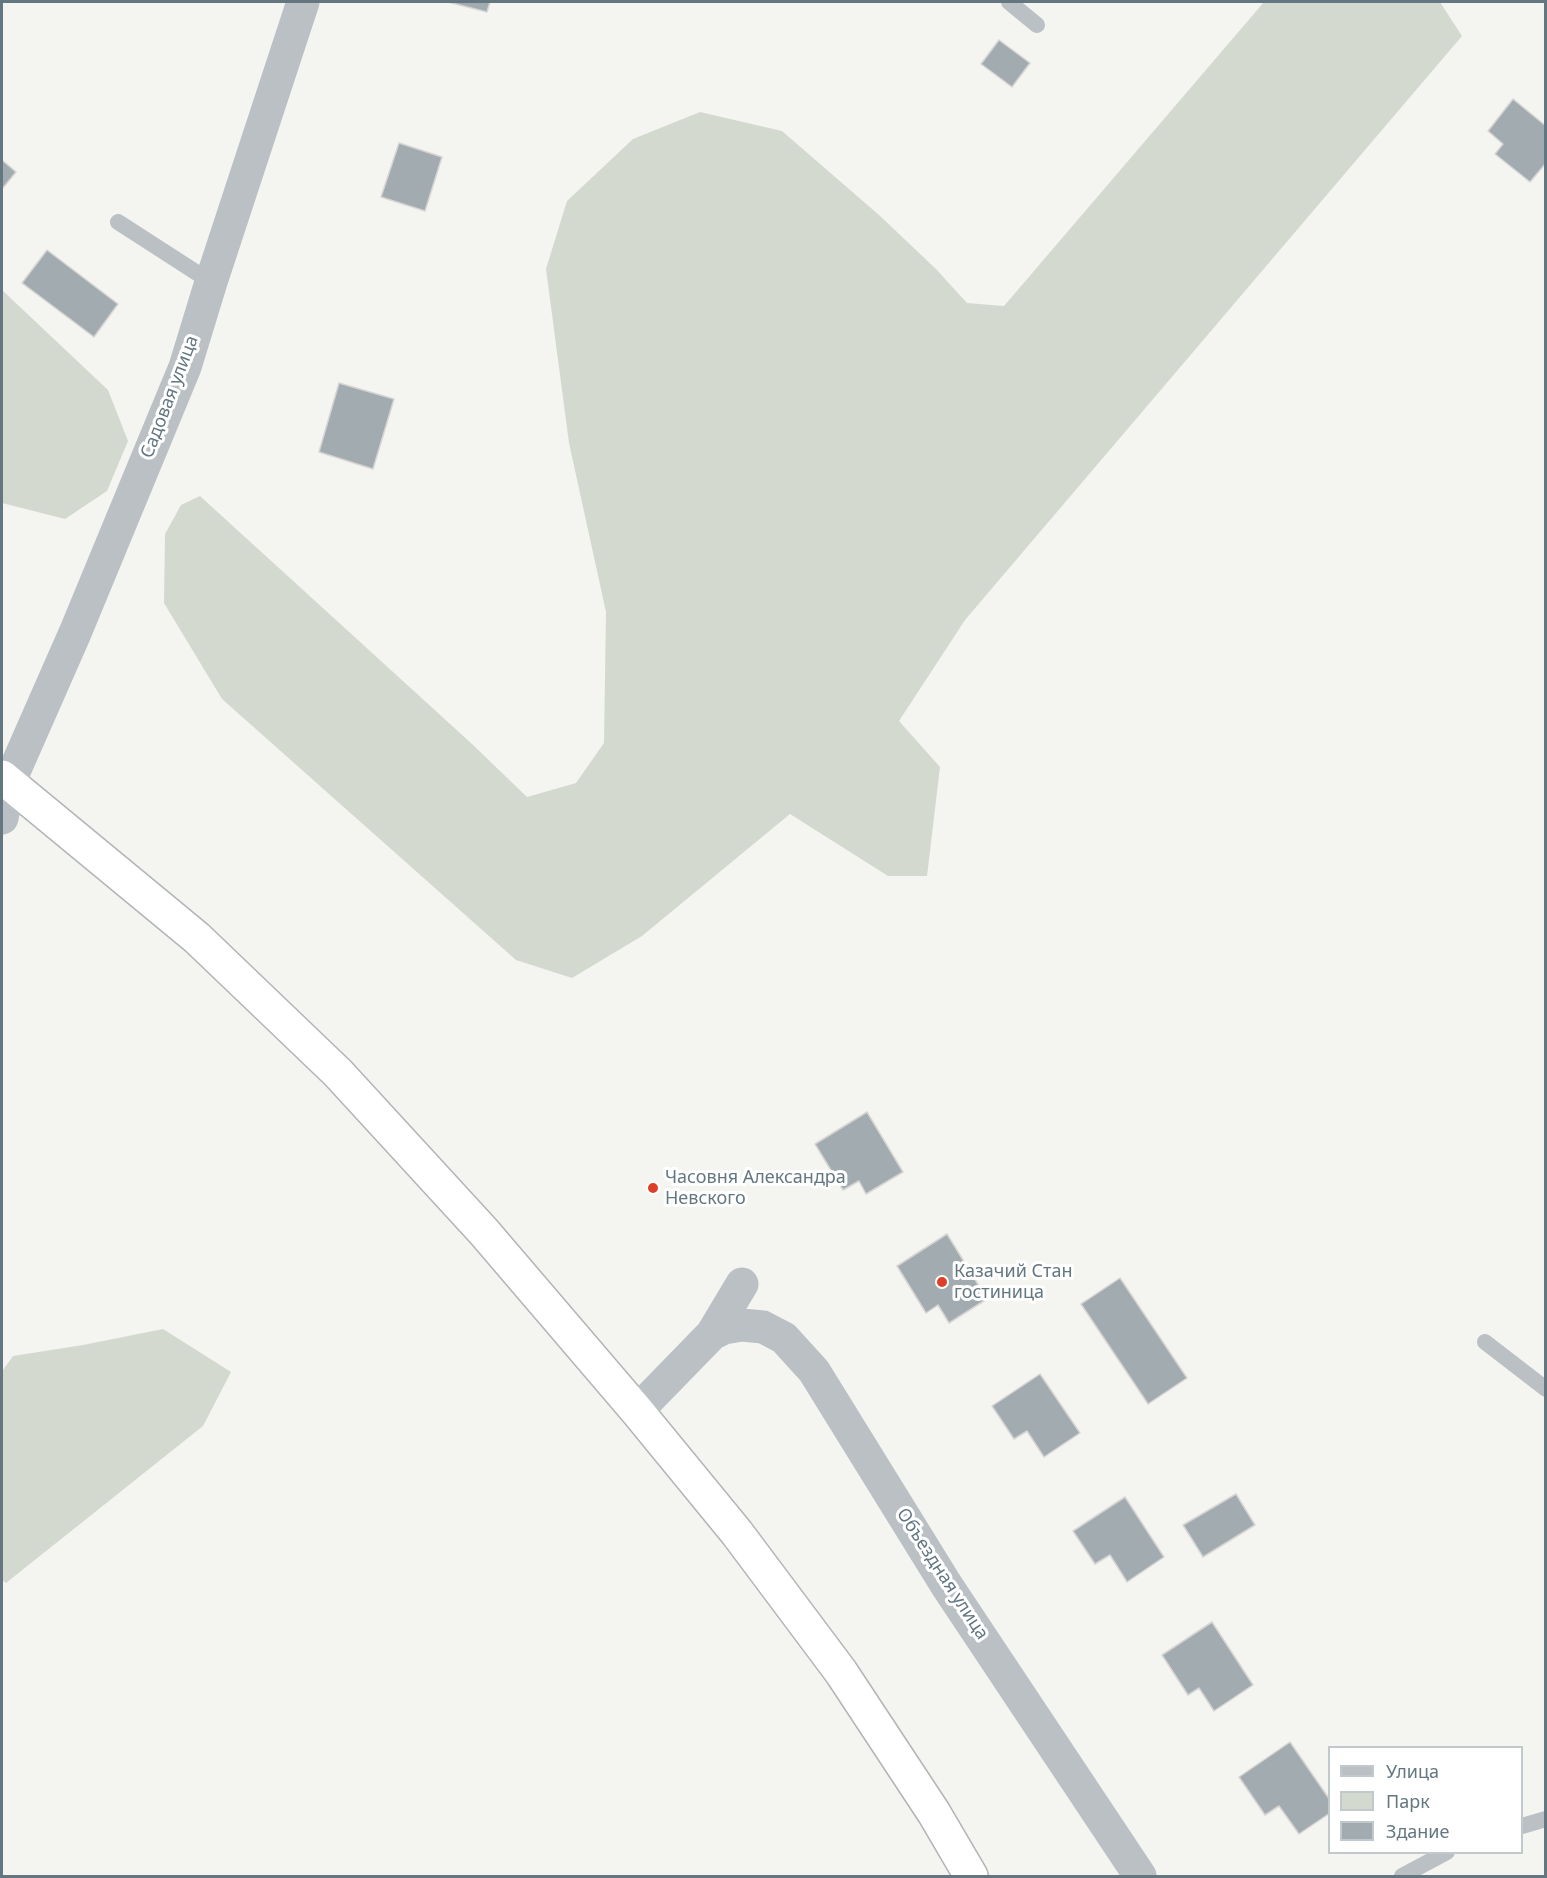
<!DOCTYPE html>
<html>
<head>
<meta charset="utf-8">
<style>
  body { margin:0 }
  #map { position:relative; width:1547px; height:1878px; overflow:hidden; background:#f4f4f0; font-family:"Noto Sans",sans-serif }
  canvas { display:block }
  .frame { position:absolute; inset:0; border:3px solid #647781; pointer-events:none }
  .legend { position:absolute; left:1328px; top:1746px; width:195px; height:108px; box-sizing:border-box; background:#fff; border:2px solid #c1c9cd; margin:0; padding:8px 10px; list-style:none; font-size:18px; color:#647781 }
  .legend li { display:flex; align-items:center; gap:12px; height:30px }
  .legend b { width:30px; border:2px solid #c1c9cd }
</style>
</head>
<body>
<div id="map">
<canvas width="1547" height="1878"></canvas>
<div class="frame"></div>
<ul class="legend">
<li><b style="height:8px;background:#bac0c3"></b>Улица</li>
<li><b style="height:16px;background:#d4d9d0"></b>Парк</li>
<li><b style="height:16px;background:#a2acb0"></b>Здание</li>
</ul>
</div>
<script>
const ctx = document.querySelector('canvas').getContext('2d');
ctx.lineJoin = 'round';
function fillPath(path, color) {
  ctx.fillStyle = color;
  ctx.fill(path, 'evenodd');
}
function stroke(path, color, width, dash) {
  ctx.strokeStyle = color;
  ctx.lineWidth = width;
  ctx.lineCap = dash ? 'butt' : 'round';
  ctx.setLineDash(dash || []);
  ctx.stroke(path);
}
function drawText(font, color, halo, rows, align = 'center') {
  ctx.font = font + ' "Noto Sans",sans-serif';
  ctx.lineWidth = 6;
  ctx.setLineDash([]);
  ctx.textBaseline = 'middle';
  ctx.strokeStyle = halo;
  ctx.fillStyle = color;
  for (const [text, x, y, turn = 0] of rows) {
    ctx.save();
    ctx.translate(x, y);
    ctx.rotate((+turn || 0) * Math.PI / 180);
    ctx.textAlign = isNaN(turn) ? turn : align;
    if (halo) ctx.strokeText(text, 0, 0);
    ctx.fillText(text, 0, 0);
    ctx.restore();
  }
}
fillPath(new Path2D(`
  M1264 2H1440L1462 36 965 620 899 721 940 767 927 876H888L790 814 642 936 572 978 516 960 222 699 164 603 165 534 181 505 200 496 472 744 527 797 576 783 604 743 606 612 569 443 546 269 567 201 633 139 700 112 782 131 879 215 936 269 967 303 1004 306Z
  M2 290 108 390 128 441 107 491 65 519 2 503Z
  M163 1329 231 1372 203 1426 6 1583 2 1580 3 1370 13 1356 83 1345Z`), '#d4d9d0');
const building = new Path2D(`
  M448 2H490L487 12Z
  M999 40 1030 63 1012 87 981 64Z
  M1513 99 1546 126V163L1530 182 1495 154 1503 144 1488 131Z
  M399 143 442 157 425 211 381 197Z
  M2 160 16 172 2 189Z
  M47 250 118 304 94 337 22 283Z
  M339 383 394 399 373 469 319 452Z
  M867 1112 903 1172 866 1194 859 1181 843 1190 815 1144Z
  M947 1234 987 1299 949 1323 938 1305 926 1313 897 1266Z
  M1120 1278 1187 1378 1148 1404 1081 1304Z
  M1040 1374 1080 1433 1044 1457 1027 1431 1014 1439 992 1406Z
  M1236 1494 1255 1525 1203 1557 1183 1525Z
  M1125 1497 1164 1557 1127 1582 1110 1555 1095 1564 1073 1531Z
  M1212 1622 1253 1685 1214 1711 1199 1688 1188 1695 1162 1655Z
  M1290 1742 1330 1800V1813L1299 1834 1279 1806 1265 1815 1239 1777Z`);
fillPath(building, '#a2acb0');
stroke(building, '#d6d5d3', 1.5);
const highway = new Path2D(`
  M2 777 197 938 338 1073 484 1232 637 1411 737 1533 841 1672 934 1813 971 1876`);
stroke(highway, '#b0b5b7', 36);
stroke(new Path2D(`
  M1009 2 1037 25
  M118 222 211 282
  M1485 1342 1546 1389
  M1522 1826 1546 1819
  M1402 1876 1447 1852`), '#bac0c3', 16);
stroke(new Path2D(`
  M2 818 9 783 75 633 185 367 211 282 303 2
  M712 1334 724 1328 742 1325 763 1327 784 1338 814 1371 947 1586 1140 1876
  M637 1411 712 1334 742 1284`), '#bac0c3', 33);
stroke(highway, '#fff', 33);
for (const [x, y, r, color] of [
  [653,1188,6,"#dd3f28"],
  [942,1282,6,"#dd3f28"]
]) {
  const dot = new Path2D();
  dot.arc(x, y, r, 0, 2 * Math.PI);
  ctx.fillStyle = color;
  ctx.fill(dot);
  stroke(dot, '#fff', 2);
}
drawText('18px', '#647781', '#fff', [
  ["Садовая улица",170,397,-69],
  ["Объездная улица",942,1574,57]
]);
drawText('18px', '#647781', '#fff', [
  ["Часовня Александра",665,1178],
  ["Невского",665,1199],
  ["Казачий Стан",954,1272],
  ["гостиница",954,1293]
], 'left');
</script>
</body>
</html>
